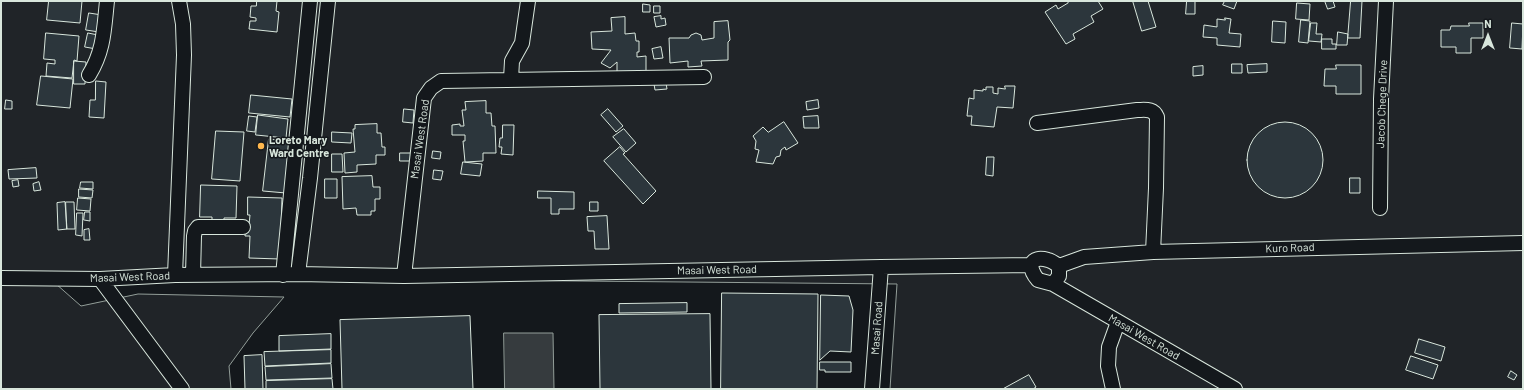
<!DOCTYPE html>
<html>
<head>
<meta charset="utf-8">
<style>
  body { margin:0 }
  #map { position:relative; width:1524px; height:390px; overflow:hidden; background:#14181c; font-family:Barlow,sans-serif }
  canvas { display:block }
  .frame { position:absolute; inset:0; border:2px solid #d8e6dc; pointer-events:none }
  .north { position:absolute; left:1468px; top:16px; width:40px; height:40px; -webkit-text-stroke:3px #14181c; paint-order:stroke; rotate:0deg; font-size:11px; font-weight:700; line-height:16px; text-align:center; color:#d8e6dc }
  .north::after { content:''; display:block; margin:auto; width:14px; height:18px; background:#d8e6dc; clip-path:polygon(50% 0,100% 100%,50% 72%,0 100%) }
</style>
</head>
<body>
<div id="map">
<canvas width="1524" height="390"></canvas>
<div class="frame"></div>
<div class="north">N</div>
</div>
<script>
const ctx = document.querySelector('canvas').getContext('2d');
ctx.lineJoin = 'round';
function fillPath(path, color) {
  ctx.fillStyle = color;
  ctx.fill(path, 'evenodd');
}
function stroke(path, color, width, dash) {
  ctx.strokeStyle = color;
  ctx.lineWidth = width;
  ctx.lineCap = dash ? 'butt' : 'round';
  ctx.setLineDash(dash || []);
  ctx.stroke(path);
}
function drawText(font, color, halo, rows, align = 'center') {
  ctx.font = font + ' Barlow,sans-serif';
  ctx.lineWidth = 3;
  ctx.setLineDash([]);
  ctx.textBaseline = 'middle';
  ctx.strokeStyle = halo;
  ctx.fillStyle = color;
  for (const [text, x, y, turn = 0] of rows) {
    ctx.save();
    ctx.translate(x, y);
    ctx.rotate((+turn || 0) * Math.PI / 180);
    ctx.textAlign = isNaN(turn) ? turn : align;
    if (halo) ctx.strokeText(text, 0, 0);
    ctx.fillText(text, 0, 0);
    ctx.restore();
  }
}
const green = new Path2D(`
  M1 1H1523V389H890L897 284 47 276 81 306 138 294 284 297 253 333 229 366 231 389H1Z`);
fillPath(green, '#202428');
stroke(green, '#939e99', 1);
const water = new Path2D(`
  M504 333H553L554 389H505Z`);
fillPath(water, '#363b3e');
stroke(water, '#939e99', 1);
const building = new Path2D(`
  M49 1H82L80 23 47 20Z
  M257 1H277L276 11 279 12 277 32 249 29 250 21H256V18L250 17 251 6H256Z
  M1067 1H1098L1103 9 1091 16 1094 22 1073 34 1075 39 1066 44 1045 12 1056 5 1058 9 1068 3Z
  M1133 1H1148L1156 27 1142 31Z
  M1187 1H1195V14H1186Z
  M1225 1H1237L1234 9 1223 5Z
  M1325 1H1333L1335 7 1328 9Z
  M1351 1H1362L1360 38H1348Z
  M1297 3 1310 4 1309 20 1296 19Z
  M643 4 650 5V12H643Z
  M654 6H660V13H654Z
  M89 13 102 15 99 32 86 30Z
  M661 16V19L665 18 666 25 656 27 654 17Z
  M625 17V34L635 33 636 41H639V52H637V57L646 56V73L617 75V62L610 68 601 63 611 50 592 49 591 32 612 31 611 18Z
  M1225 18 1231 19 1229 33 1241 34 1240 47 1217 45V38L1203 37 1204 25 1217 27V19L1225 20Z
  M1301 20 1310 21 1308 43 1299 42Z
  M728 21 730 40 728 42V60L701 61 702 66 688 67V61L670 63 669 38H689L691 35 696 33 701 35 702 40 714 38V22Z
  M1273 21 1286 22 1285 43 1272 42Z
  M1311 23H1317L1316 34H1322L1321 42 1309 41Z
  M1469 23H1483V38H1471V53H1456V47H1441V30H1450L1451 26H1469Z
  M1512 23 1523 24 1522 49 1510 48Z
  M1338 32 1348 34 1347 45H1337Z
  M46 33 79 36 77 61 74 60 72 78 46 76 47 63 55 64V60L44 59Z
  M88 33 98 35 96 49 85 47Z
  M1322 39H1332V44H1336V49H1322Z
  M661 47 663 58 654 59 652 49Z
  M74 61 86 62 85 84H74Z
  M1232 64H1242V73H1232Z
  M1267 64V72L1248 73 1247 65Z
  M1336 65H1361V94H1336V86H1324L1325 69H1336Z
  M1203 66V75L1193 76V67Z
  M41 76 73 79 70 108 37 105Z
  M96 81 106 82 104 118 89 117 90 100H95Z
  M666 83 667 89 655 90 654 84Z
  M1005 86H1015L1013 108 997 107 994 127 971 125 972 116H967L969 98 974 99V90L983 91V89L986 90V87H993V93L998 94V88L1005 89Z
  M251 95 292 99 290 117 249 113Z
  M6 100 12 101V109H5Z
  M818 100 819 108 807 110 806 102Z
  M486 101V113H491L492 126H495L496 153H483V161L465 162 463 141H465V135H452V125L460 124V126H464L462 110H466L465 102Z
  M404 109 414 110 413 123 403 122Z
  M608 109 623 126 616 132 601 115Z
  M258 115 288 119 286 138 256 135Z
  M249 116 257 117 255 132 247 131Z
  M818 116 819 128H804L803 117Z
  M1247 160a38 38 0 1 1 76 0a38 38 0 1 1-76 0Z
  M784 122 798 143 786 150 785 147 781 150 780 156 776 157 773 164 756 162 759 150 755 149 756 141 753 136 763 127 768 132Z
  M377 124V133H381L382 147H385V155H376V164L357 165V172L345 173 344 153 355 152 353 129H355V125Z
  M503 125H514L513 155 501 154 502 147H499L500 138H502Z
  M624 129 636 143 626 152 613 137Z
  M216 131 244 132 240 181 212 179Z
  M332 132 352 133 351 143 332 142Z
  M269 139 291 141 286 193 263 191Z
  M620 147 625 153 623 154 656 191 643 204 604 161Z
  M433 151 441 152 440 159 432 158Z
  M400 153H412V161H400Z
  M332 154H342L343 172H332Z
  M987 157H994L993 176 986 175Z
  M463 162 482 164 480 176 461 174Z
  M36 168 37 178 9 179 8 170Z
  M434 170 443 171 441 180 433 179Z
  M372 176 373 187H380V199H375V211H371V215H357L356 208 343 209 342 177Z
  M1350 178H1360V193H1350Z
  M325 179H337V198H325Z
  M18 180 19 186 13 187 12 181Z
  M39 182 41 190 34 191 33 184Z
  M81 182H93V189L80 188Z
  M201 185 237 186 236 218H224V224H212V217H200Z
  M79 189 93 190 92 198 79 197Z
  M538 191 574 192V209H559V214H551V198H538Z
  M248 197 282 198 280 259 249 258 250 236H245V225H249L250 215H248Z
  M78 198 91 199 90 211 77 210Z
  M65 202 67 229 58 230 57 203Z
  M66 202H74L75 229H67Z
  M590 202H598V211H590Z
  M85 212H90V221L84 220Z
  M77 213H83L82 236 76 235Z
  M607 216 609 249H595L594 231H588L587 217Z
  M89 229 90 240H84V230Z
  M722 293 818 294 817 389H721Z
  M821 295 849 296 853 310 851 352 830 351 820 360Z
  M687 303V312L619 313V304Z
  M710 314 711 389H600L599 315Z
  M470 316 473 389H342L340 320Z
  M331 334V349L279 351V336Z
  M1419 339 1445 347 1441 361 1415 353Z
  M331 350V363L265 366 264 352Z
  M262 355 263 389H245L244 356Z
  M1411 356 1438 365 1433 379 1406 370Z
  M820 362H851V372H825V370H820Z
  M331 364 332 378 266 380 265 367Z
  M1511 371 1517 375 1514 380 1508 377Z
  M1029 375 1036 387 1033 389H1003Z
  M332 379 333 389H266V381Z`);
fillPath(building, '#2c363c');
stroke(building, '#d8e6dc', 1);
const minor = new Path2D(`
  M89 75C104 51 104 29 107 1
  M511 79 512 61 522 43 528 1
  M1037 123 1137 110C1145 110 1153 108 1157 117L1156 188 1153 252
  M1380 208 1381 99 1386 1
  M1059 266 1084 257 1153 252 1523 243
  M298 274 310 178 328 1
  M175 275 184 55 183 24 179 1
  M193 275 194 236 195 231 198 227H243
  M283 275 310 1
  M404 276 424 98 431 88 441 81 704 77
  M1 278 100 279 175 275 298 274 404 276 881 267 1031 265
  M100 279 182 389
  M1053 284 1059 276V266C1056 264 1052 261 1048 260 1030 255 1027 267 1038 280L1053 284 1235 389
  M872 389 881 267
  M1113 389 1108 366 1109 347 1118 322`);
stroke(minor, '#d8e6dc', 16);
stroke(minor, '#14181c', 14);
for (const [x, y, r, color] of [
  [261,146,4,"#ffb74d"]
]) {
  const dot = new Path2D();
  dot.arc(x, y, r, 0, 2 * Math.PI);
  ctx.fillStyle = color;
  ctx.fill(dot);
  stroke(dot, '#14181c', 1.5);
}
drawText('11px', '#d8e6dc', '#14181c', [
  ["Jacob Chege Drive",1382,104,-88],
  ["Masai West Road",420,139,-82],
  ["Kuro Road",1290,248,-2],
  ["Masai West Road",717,270,-1],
  ["Masai West Road",130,277,-2],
  ["Masai Road",877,328,-86],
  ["Masai West Road",1144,337,30]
]);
drawText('bold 11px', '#d8e6dc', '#14181c', [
  ["Loreto Mary",269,140],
  ["Ward Centre",269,153]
], 'left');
</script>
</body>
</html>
